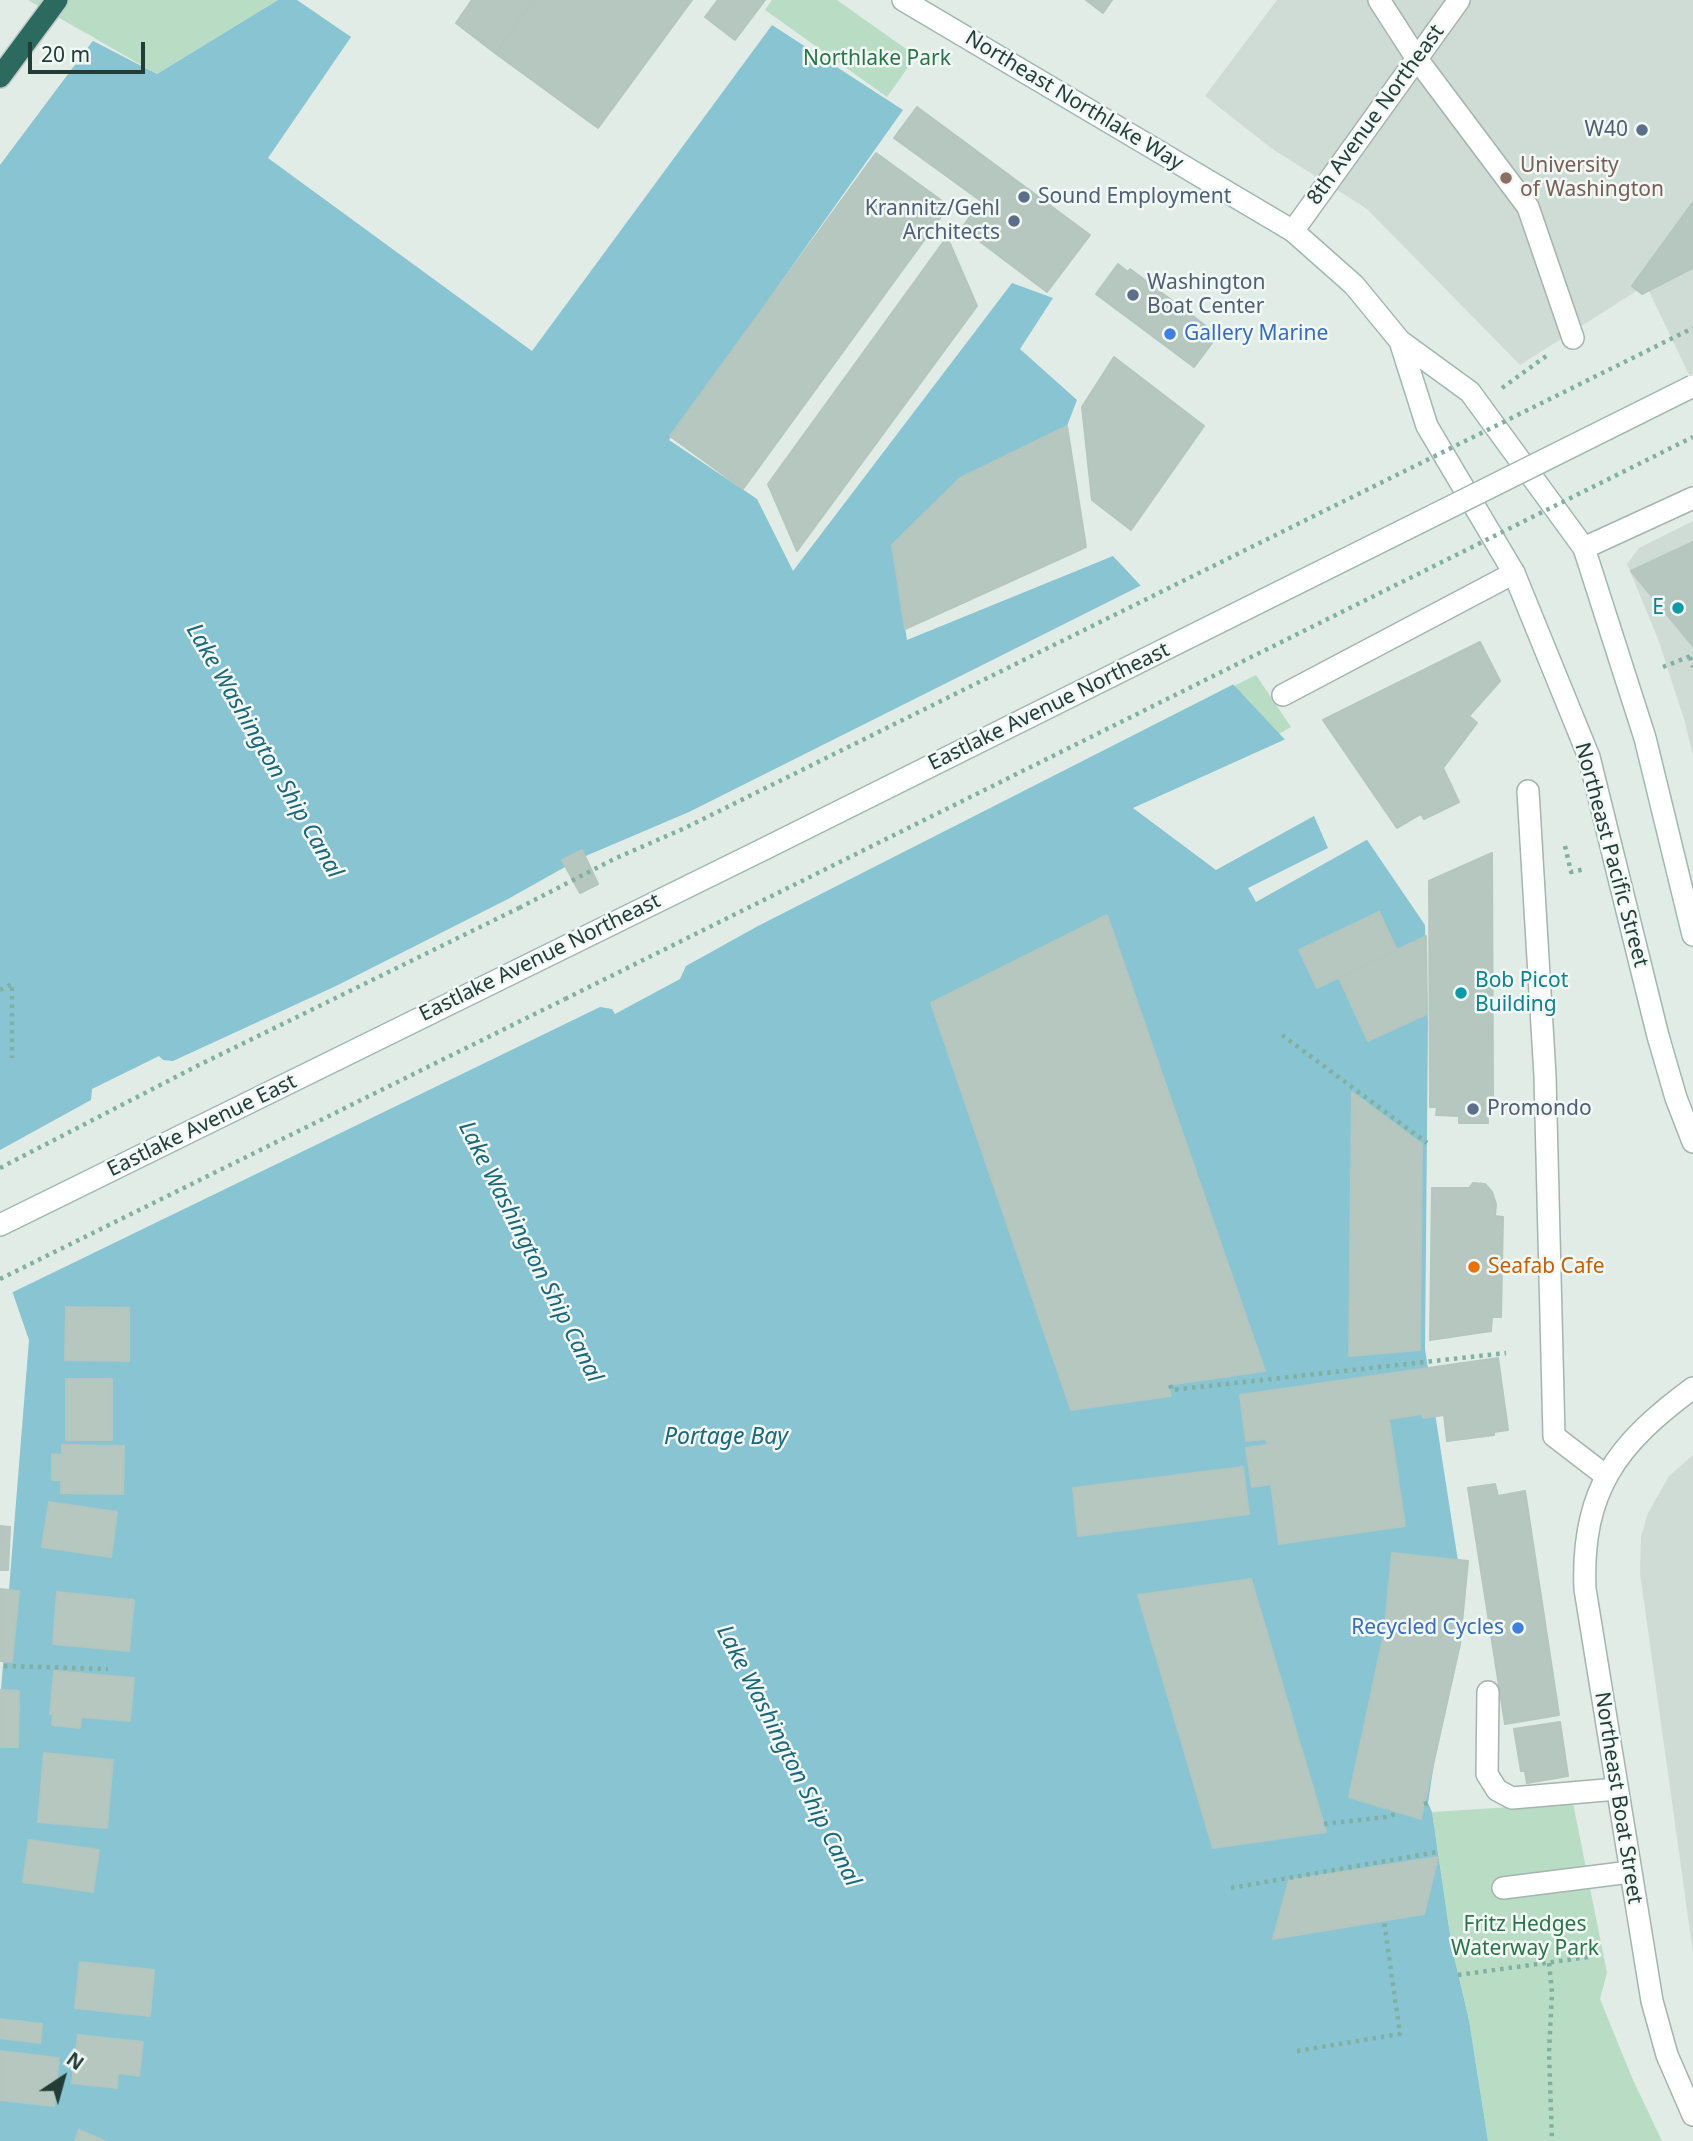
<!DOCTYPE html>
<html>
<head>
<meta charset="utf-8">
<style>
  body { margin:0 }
  #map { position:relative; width:1693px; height:2141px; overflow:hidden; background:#e1ece7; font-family:"Noto Sans",sans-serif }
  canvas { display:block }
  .north { position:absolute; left:28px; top:2043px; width:70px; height:70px; -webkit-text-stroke:5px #f2f8f5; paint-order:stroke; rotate:36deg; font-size:19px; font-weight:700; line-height:28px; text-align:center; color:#213d36 }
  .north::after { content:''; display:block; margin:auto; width:24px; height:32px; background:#213d36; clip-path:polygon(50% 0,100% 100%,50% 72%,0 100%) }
  .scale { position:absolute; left:28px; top:42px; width:117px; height:32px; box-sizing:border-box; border:4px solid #213d36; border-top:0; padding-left:9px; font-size:21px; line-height:24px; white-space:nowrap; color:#213d36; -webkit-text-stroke:5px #f2f8f5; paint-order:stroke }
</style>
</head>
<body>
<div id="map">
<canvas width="1693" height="2141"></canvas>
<div class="north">N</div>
<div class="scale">20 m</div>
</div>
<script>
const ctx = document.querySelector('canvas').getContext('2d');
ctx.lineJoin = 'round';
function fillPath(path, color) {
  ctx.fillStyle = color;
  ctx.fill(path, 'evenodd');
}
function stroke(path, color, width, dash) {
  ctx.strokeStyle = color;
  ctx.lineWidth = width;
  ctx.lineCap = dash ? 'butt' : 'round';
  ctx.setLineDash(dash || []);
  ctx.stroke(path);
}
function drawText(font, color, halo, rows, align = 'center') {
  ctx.font = font + ' "Noto Sans",sans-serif';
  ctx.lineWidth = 5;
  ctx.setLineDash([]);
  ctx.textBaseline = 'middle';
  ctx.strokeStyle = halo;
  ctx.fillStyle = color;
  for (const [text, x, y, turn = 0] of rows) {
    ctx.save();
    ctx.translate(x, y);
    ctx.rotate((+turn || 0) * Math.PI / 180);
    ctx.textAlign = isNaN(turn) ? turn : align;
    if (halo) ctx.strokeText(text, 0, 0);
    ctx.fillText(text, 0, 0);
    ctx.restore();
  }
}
fillPath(new Path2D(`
  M1277 0H1693V383L1646 285 1520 365 1367 209 1271 148 1205 96Z
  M1693 521V755L1684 719 1658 639 1627 564 1639 548Z
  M1693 1455V1953L1640 1573 1641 1536 1648 1513 1669 1476Z`), '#cfdcd6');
fillPath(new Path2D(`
  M28 0H278L157 74Z
  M772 0H837L916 56 887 97 765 10Z
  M1256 675 1291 727 1279 734 1234 686Z
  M1573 1803 1607 1973 1600 1999 1633 2080 1662 2141H1488L1469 2020 1452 1948 1432 1812Z`), '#b9ddc4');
fillPath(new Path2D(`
  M0 0H14L157 74 278 0H297L351 37 268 158 532 351 772 25 903 110 669 440 757 499 793 571 1012 283 1053 298 1020 349 1077 400 1067 426 960 478 892 545 907 640 1113 556 1319 776 1359 828 1425 925 1428 1023 1425 1349 1458 1561 1455 1625 1428 1803 1432 1812 1452 1948 1469 2020 1488 2141H0V1702L29 1340 0 1256Z`), '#88c4d2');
fillPath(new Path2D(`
  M0 0H22L95 38 0 165Z
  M1144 584 1236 683 758 926 686 966 680 979 615 1014 612 1009 600 1007 9 1294 0 1267V1150L91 1100 92 1089 159 1056 163 1060 173 1061 336 986 508 899 581 858 689 812Z
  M1288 738 1322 774 1370 838 1256 902 1248 888 1328 848 1314 816 1216 870 1133 808Z`), '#e1ece7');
const building = new Path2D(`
  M472 0H534L495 53 456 23Z
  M534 0H692L598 128 495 53Z
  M718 0H765L735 40 705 17Z
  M1086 0H1112L1103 13Z
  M917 107 1090 235 1047 292 962 228 981 201 894 138Z
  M876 153 949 206 743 489 670 436Z
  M1693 202V268L1642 294 1632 286Z
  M947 237 977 306 797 551 768 484Z
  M1118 264 1128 272 1130 269 1218 335 1194 367 1096 294Z
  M1114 357 1204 426 1131 530 1092 500 1082 407Z
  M1067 426 1086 547 905 629 892 545 960 478Z
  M1693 542V646L1631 571Z
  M1480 642 1500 681 1469 716 1477 723 1443 768 1459 802 1424 819 1421 814 1397 828 1323 720Z
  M582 850 598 884 580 893 562 860Z
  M1492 853 1493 1105 1487 1106 1488 1123H1459V1116L1436 1115 1437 1107H1430L1429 881Z
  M1379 912 1397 950 1317 988 1299 950Z
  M1107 915 1265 1371 1168 1385 1171 1396 1071 1410 931 1003Z
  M1426 936 1427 1014 1368 1041 1339 978Z
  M1352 1092 1422 1144 1420 1350 1349 1356Z
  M1473 1183 1485 1184 1492 1192 1496 1204 1495 1216 1503 1217 1501 1317H1492L1491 1331 1430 1340 1432 1188H1469Z
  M66 1307 129 1308V1361L65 1360Z
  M1498 1358 1508 1430 1494 1432V1435L1447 1441 1444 1415 1423 1418 1422 1414 1389 1419 1405 1526 1279 1544 1271 1484 1252 1487 1246 1448 1267 1445 1266 1439 1246 1441 1240 1395Z
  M66 1379H112V1440H66Z
  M62 1445 124 1446 123 1494 61 1493V1480H52V1454L62 1455Z
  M1243 1467 1249 1514 1078 1536 1073 1488Z
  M1495 1484 1498 1496 1525 1491 1559 1715 1505 1724 1468 1488Z
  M49 1502 117 1512 111 1557 42 1547Z
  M0 1526 10 1527 8 1570H0Z
  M1392 1553 1468 1561 1460 1644 1421 1819 1349 1797 1384 1634Z
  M1251 1579 1326 1832 1213 1848 1138 1595Z
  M0 1589 19 1591 12 1662 0 1661Z
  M57 1592 134 1600 129 1651 53 1644Z
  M54 1671 134 1678 130 1721 81 1717 80 1728 52 1725 53 1714H50Z
  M0 1690 19 1691 18 1747H0Z
  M1560 1722 1568 1776 1527 1783 1525 1771H1521L1514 1729Z
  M44 1753 113 1760 107 1828 38 1822Z
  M29 1840 99 1850 93 1892 23 1882Z
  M1438 1857 1424 1914 1273 1939 1289 1880Z
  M80 1962 154 1970 150 2016 75 2008Z
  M0 2019 42 2024 40 2043 0 2038Z
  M78 2035 143 2042 139 2076 118 2073 117 2088 72 2083Z
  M0 2051 59 2058 54 2106 0 2100Z
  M79 2130 105 2141H75Z`);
fillPath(building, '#b6c7c0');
stroke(building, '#b3c6bf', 2);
const service = new Path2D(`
  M1584 548 1693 498
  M1528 791 1545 1076 1554 1436 1606 1476
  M1488 1692 1487 1774 1497 1790 1512 1798 1617 1789
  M1503 1888 1630 1872`);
const minor = new Path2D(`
  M1379 0 1417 59 1528 207 1573 338
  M1293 231 1459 0
  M1283 695 1514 573`);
const tertiary = new Path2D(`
  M1693 1388C1617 1444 1581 1490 1585 1589L1652 2001 1667 2055 1693 2115`);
const secondary = new Path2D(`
  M903 0 1293 231 1354 285 1400 341 1470 392 1584 548 1645 738 1693 935
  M1400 341 1427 426 1514 573 1589 757 1658 1036 1676 1098 1693 1142
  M0 1225 760 851`);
const motorway = new Path2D(`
  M0 77 57 0`);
stroke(service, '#a4b4ae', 24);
stroke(minor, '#a4b4ae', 24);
stroke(tertiary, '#a4b4ae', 24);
stroke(secondary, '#9fb8b0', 24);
stroke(motorway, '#c1c9c7', 24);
stroke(new Path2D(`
  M1502 388 1549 354
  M1690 657 1693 667
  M1663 667 1693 655
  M1565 846 1571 872 1585 869
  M0 990 12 984V1058
  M1282 1035 1427 1143
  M0 1168 197 1066 519 908
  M0 1279 565 999
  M1170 1385 1172 1390 1506 1353
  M4 1666 108 1669
  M1424 1804 1428 1803
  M1324 1824 1386 1817 1399 1813
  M1231 1888 1437 1852
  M1549 1963 1552 1992 1549 2052 1552 2141
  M1458 1975 1589 1957
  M1297 2051 1400 2034 1384 1921`), '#81b0a3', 4.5, [3.5, 5]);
stroke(service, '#fff', 21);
stroke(minor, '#fff', 21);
stroke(tertiary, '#fff', 21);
stroke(secondary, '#fff', 21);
stroke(motorway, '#2c6a5f', 21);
const secondaryBridge = new Path2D(`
  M760 851 1693 386`);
stroke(secondaryBridge, '#9fb8b0', 24, []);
stroke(new Path2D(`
  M519 908 614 859 685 828 1693 328
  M565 999 1693 437`), '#81b0a3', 4.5, [3.5, 5]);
stroke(secondaryBridge, '#fff', 21);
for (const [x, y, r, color] of [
  [1642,130,7,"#5c6f8a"],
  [1506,178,7,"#8d6e63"],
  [1024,197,7,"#5c6f8a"],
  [1014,221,7,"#5c6f8a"],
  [1133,295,7,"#5c6f8a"],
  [1170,334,7,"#3f7fe0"],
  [1678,608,7,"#0f9aa8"],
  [1461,993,7,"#0f9aa8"],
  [1473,1109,7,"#5c6f8a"],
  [1474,1267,7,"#e8710a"],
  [1518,1628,7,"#3f7fe0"]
]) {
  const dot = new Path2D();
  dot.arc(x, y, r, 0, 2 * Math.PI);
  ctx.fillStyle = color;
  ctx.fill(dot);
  stroke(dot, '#f2f8f5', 2.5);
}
drawText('21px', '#2b7449', '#f2f8f5', [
  ["Northlake Park",877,59],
  ["Fritz Hedges",1525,1925],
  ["Waterway Park",1525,1949]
]);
drawText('21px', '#213d36', '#f2f8f5', [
  ["Northeast Northlake Way",1074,101,31],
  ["8th Avenue Northeast",1376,115,-54],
  ["Eastlake Avenue Northeast",1049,707,-26],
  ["Northeast Pacific Street",1611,855,75],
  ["Eastlake Avenue Northeast",540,958,-26],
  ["Eastlake Avenue East",202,1126,-26],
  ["Northeast Boat Street",1618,1798,81]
]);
drawText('21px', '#4e5e75', '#f2f8f5', [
  ["W40",1628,130,"right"],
  ["Sound Employment",1038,197],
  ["Krannitz/Gehl",1000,209,"right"],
  ["Architects",1000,233,"right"],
  ["Washington",1147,283],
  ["Boat Center",1147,307],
  ["Promondo",1487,1109]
], 'left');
drawText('21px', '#785e54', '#f2f8f5', [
  ["University",1520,166],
  ["of Washington",1520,190]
], 'left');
drawText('21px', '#366cbe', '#f2f8f5', [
  ["Gallery Marine",1184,334],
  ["Recycled Cycles",1504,1628,"right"]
], 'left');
drawText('21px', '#0d838f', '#f2f8f5', [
  ["E",1664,608],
  ["Bob Picot",1475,981,"left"],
  ["Building",1475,1005,"left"]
], 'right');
drawText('21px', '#c56008', '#f2f8f5', [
  ["Seafab Cafe",1488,1267]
], 'left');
drawText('italic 23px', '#1a677a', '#f2f8f5', [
  ["Lake Washington Ship Canal",264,751,60],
  ["Lake Washington Ship Canal",530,1252,63],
  ["Portage Bay",726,1437],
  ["Lake Washington Ship Canal",788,1756,63]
]);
</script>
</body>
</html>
